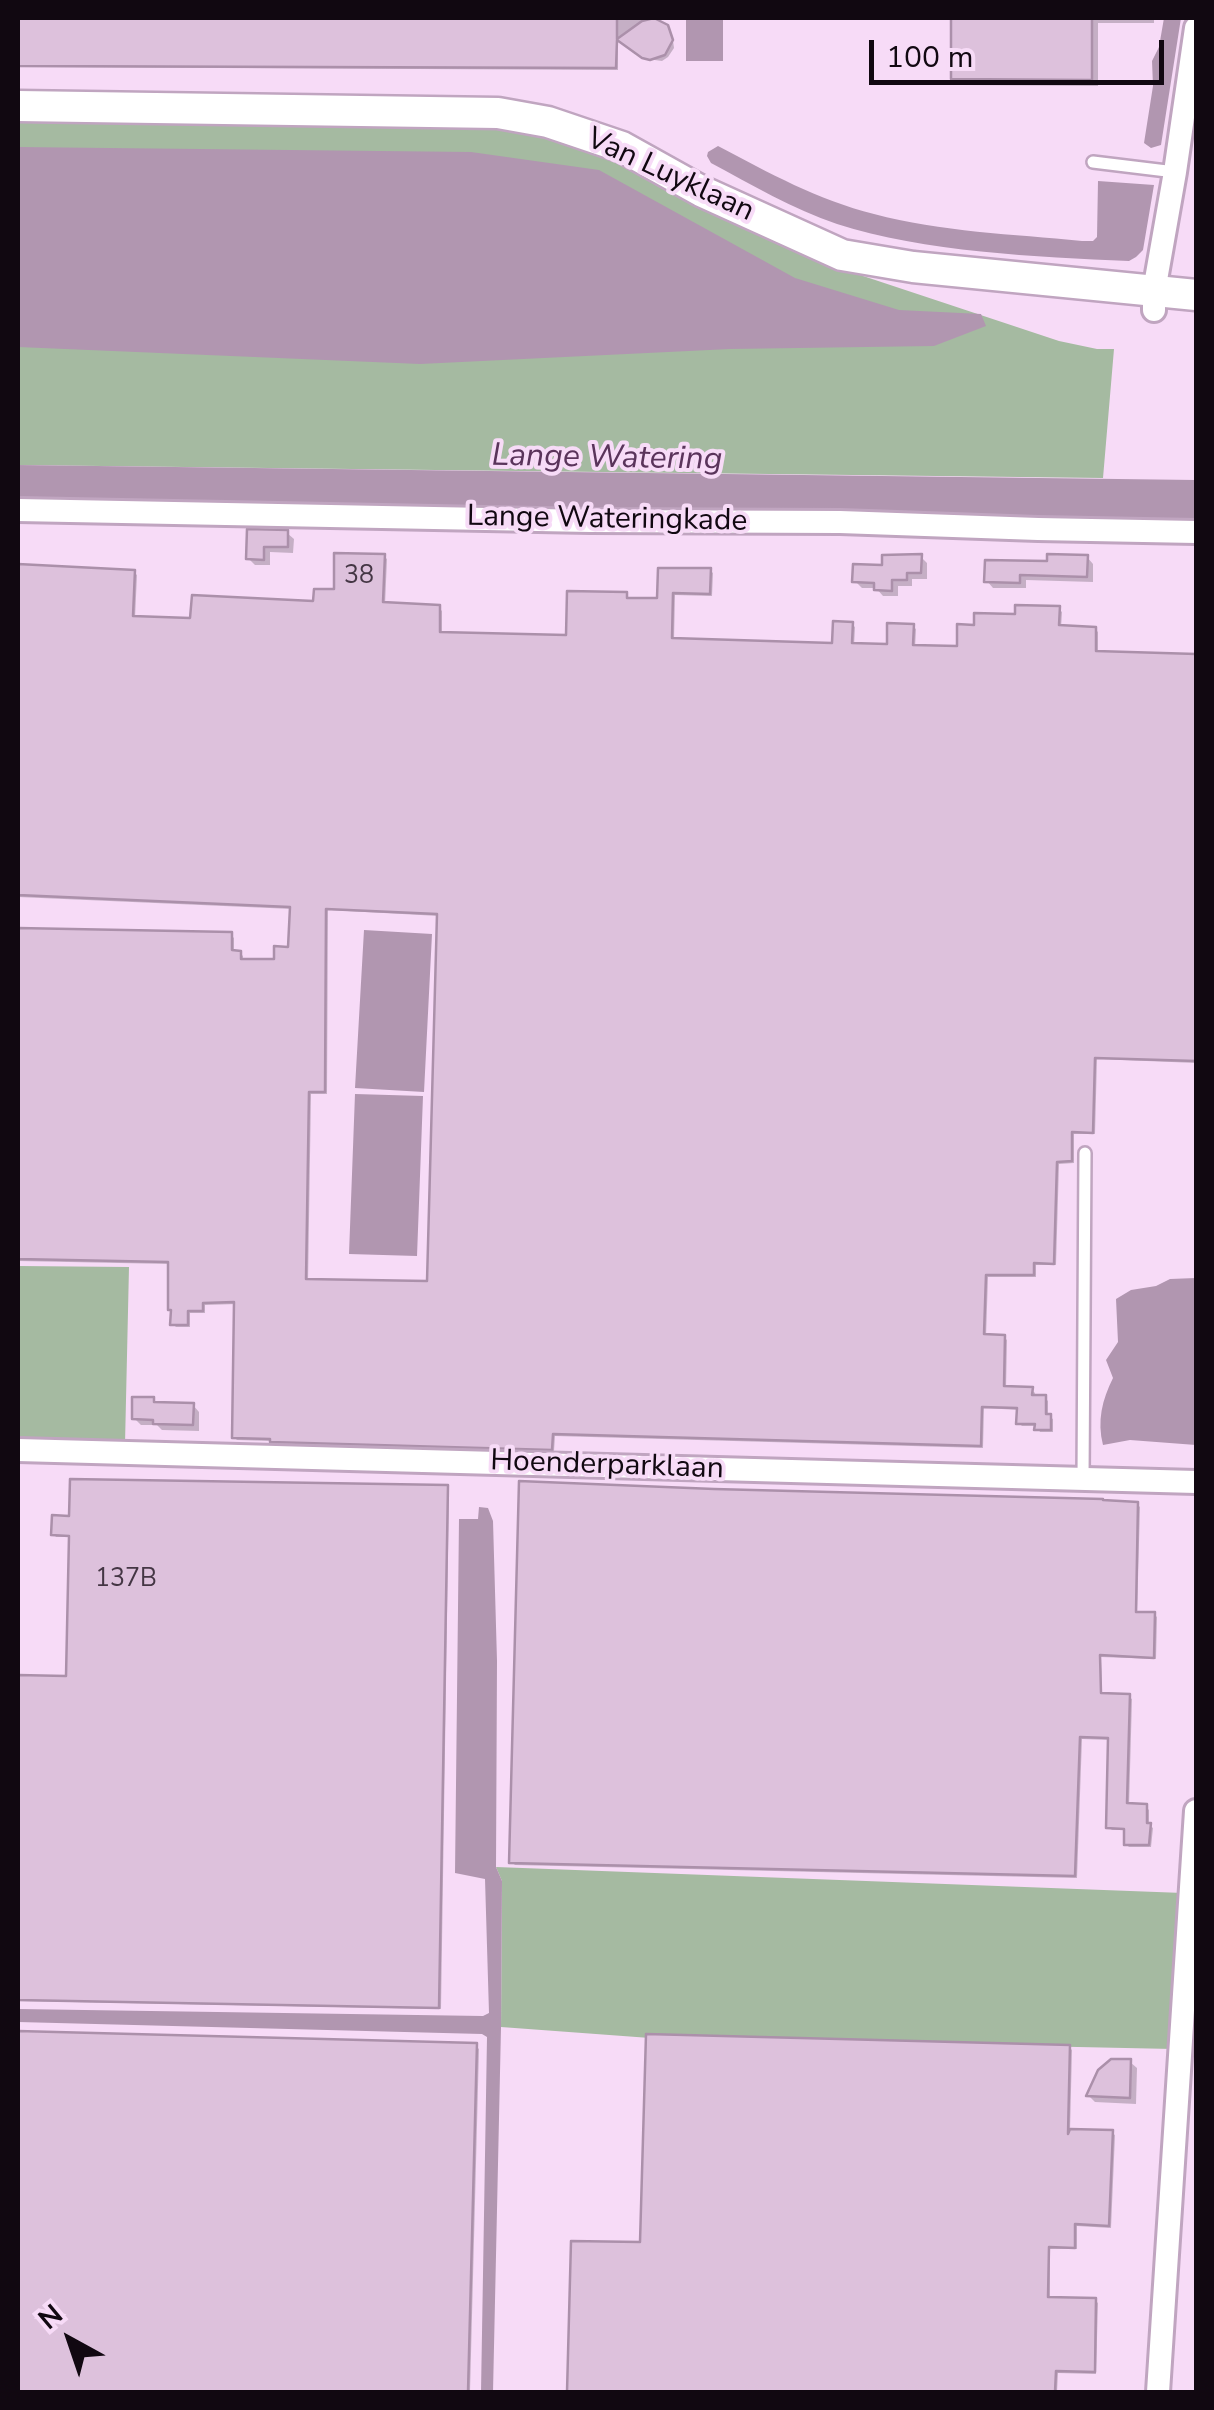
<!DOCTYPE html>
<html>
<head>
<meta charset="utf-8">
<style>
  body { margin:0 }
  #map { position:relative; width:1214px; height:2410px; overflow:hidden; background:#f7dbf7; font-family:"Nunito Sans",sans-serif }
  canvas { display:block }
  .frame { position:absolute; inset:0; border:20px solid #110811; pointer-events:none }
  .north { position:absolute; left:20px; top:2290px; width:100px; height:100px; -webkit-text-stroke:8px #f7dbf7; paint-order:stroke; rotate:320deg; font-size:28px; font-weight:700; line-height:40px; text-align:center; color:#110811 }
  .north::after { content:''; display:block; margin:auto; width:35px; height:45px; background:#110811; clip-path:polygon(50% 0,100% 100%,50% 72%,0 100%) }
  .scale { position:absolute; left:869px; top:40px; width:295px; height:45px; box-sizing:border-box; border:5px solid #110811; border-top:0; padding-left:12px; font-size:30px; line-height:35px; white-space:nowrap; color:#110811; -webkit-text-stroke:8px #f7dbf7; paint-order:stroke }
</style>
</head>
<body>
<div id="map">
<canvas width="1214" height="2410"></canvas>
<div class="frame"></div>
<div class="north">N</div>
<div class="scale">100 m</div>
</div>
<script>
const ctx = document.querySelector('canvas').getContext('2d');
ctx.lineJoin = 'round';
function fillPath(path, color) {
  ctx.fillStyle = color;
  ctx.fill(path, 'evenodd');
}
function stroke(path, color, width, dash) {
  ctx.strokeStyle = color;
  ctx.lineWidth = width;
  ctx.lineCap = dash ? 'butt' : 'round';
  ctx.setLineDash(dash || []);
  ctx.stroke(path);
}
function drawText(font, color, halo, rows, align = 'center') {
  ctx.font = font + ' "Nunito Sans",sans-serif';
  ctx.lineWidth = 8;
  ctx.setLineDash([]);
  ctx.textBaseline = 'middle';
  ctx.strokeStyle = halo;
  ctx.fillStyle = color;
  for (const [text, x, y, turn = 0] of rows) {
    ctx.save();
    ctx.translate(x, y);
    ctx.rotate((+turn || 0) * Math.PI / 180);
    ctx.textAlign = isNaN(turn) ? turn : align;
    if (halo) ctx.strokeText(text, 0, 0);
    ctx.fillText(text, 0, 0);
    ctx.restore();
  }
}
fillPath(new Path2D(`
  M18 118 467 122 529 130 603 152 839 268 1059 341 1097 349H1114L1103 478 18 465Z
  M18 1266 129 1267 125 1444 18 1442Z
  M496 1867 1183 1893 1173 2049 650 2038 501 2027 502 1881Z`), '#a5baa1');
fillPath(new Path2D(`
  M686 18H723V61H686Z
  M1164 18H1181L1161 145 1151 148 1144 143 1153 86 1152 61 1159 47Z
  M718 146C769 173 818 200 874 214 941 232 1013 234 1082 241H1093L1097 237 1098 181 1154 185 1143 250 1136 257 1129 261C1037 257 924 252 837 224 793 209 752 185 711 163L707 156 708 152Z
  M18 147 471 152 599 170 795 278 899 310 981 314 986 326 934 346 730 349 420 364 18 347Z
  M18 465 1196 480V521L18 503Z
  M364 930 432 934 424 1092 355 1088Z
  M355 1094 423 1096 417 1256 349 1254Z
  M1196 1278V1445L1130 1440 1103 1445C1097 1421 1102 1400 1113 1378L1106 1360 1118 1342 1116 1299 1131 1290 1156 1286 1170 1279Z
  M479 1507 488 1508 493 1521 497 1661 496 1867 502 1881 501 2027 493 2392H481L487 2037 482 2034 18 2022V2009L483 2016 489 2013 485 1879 455 1873 459 1519H478Z`), '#b196b0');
fillPath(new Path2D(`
  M18 18H657L672 34 674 48 668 57 662 61 647 59 618 40V70L18 67Z
  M954 18H1154V23H1098V86L961 85 954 78Z
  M249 532 287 533 294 539 293 553 270 552V565H255L248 558Z
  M384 556 387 559 385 605 439 608 442 611V634L569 637 626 595 629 600 660 601 710 570 713 573 712 596 675 595 674 640 834 645 852 624 855 627 854 646 889 647 913 626 916 629 915 648 960 649 977 627 1059 609 1062 612 1061 628 1095 629 1098 632V654L1196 656V1063L1097 1059 1095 1134H1074V1163L1059 1164 1056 1265H1036V1277H988L986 1337H1004L1007 1340 1006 1389 1032 1390 1035 1393 1034 1398H1045L1048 1401V1416L1053 1419V1432H1040L1037 1426H1022L1019 1423V1410L984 1408 983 1448 555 1436 554 1451 275 1444 272 1441 237 1440 234 1437 237 1304 205 1305V1313H190V1327H176L173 1324V1312L170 1309V1264L18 1261V931L231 935 234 938V953H240L243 956V961L276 962 290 949 292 909 18 897V567L134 572 137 575 135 618 193 621 316 604 336 592ZM328 910 439 916 429 1284 308 1282 311 1094H327Z
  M921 557 927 563V579H912V586H898V596H883L876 588H862L855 581 884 567Z
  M1087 557 1093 564V582L1026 580V588H993L987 581 1049 563Z
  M153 1399 158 1405H193L199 1412V1431L162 1430 157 1425H141L134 1418Z
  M447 1487 449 1490 441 2009 18 2001V1677L69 1678 71 1537H56L54 1534Z
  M1137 1504 1140 1507 1137 1614H1154L1157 1617 1156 1659 1101 1657 1102 1696 1129 1697 1132 1699 1129 1806 1146 1807 1149 1810V1825L1153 1828 1151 1847H1129L1126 1844V1830H1112L1109 1827 1110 1740 1082 1739 1077 1878 515 1865 512 1862Z
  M18 2034 476 2046 479 2049 470 2392H18Z
  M1069 2047 1072 2050 1070 2131 1112 2133 1115 2135 1111 2228 1077 2226V2249H1050V2299L1095 2300 1098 2303 1096 2374 1058 2373 1057 2392H570L574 2243 642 2245Z
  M1130 2062 1137 2068 1136 2104 1095 2102 1089 2096Z
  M1098 2390H1119L1121 2392H1098Z`), '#0003');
const building = new Path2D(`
  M18 18H617V39L642 21 654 18 668 25 673 40 665 55 650 60 642 58 617 40 616 68 18 66Z
  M951 18H1092V80L951 79Z
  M247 529 288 530V547H264V560L246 559Z
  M334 553 385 554 383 602 440 605V632L566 635 567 591 627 592V598H657L658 568H711L710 594 673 593 672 638 832 643 833 621 853 622 852 643 887 644V623L914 624 913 645 957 646V624L974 625V613L1015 614V605L1060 606 1059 625 1096 627V651L1196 654V1061L1095 1058 1093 1133 1072 1132V1161L1057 1162 1054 1264 1034 1263V1275H986L984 1334 1005 1335 1004 1386 1033 1387 1032 1395H1046V1414H1051V1430H1034L1035 1424H1016L1017 1408 982 1407 981 1446 553 1434 552 1450 270 1442V1439L232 1438 234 1302 203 1303V1311H188V1325H170L171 1310H168V1262L18 1259V928L232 932V950L241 951V959H274V946L288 947 290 907 18 895V564L135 570 133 616 190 618 192 595 313 601 314 589H334ZM326 909 437 914 427 1281 306 1279 309 1092H325Z
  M922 554 921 573H907V580H892V591L874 590V583L852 582 853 564 882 565V555Z
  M1047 554 1088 555 1087 577 1020 575V583L984 582 985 560 1047 561Z
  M132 1397H154V1402L194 1403 193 1425 153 1424V1420L132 1419Z
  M70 1479 448 1485 439 2008 18 2000V1675L66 1676 69 1536 51 1535 52 1515 69 1516Z
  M519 1481 714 1489 1103 1499V1500L1138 1502 1136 1612H1155L1154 1658 1100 1655 1101 1693 1130 1694 1127 1803 1147 1804V1823H1151L1149 1845H1124V1829L1106 1828 1108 1738 1080 1737 1075 1876 509 1863Z
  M18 2031 477 2043 468 2392H18Z
  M646 2034 1070 2045 1068 2134 1070 2129 1113 2130 1109 2226 1075 2224V2248L1049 2247 1048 2297 1096 2298 1095 2372 1056 2371 1055 2392H567L571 2241 640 2242Z
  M1111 2059H1131L1130 2098 1086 2096 1098 2070Z`);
fillPath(building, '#ddc1dc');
stroke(building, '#ab90aa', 2.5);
const service = new Path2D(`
  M1093 162 1175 172
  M1083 1479 1085 1153`);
const minor = new Path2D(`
  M1154 310V291L1175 172 1196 28
  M18 510 590 521 840 522 1038 529 1196 532
  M18 1450 1196 1482
  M1158 2392 1196 1811`);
const tertiary = new Path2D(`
  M18 106 498 113 548 122 622 147 701 191 842 255 913 267 1196 295`);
stroke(service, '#c0a5c0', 16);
stroke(minor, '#c0a5c0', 28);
stroke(tertiary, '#c0a5c0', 35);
stroke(service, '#fff', 11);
stroke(minor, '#fff', 22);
stroke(tertiary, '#fff', 30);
drawText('25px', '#443644', null, [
  ["38",359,577],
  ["137B",126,1580]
]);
drawText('30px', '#110811', '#f7dbf7', [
  ["Van Luyklaan",670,176,25],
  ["Lange Wateringkade",607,520,1],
  ["Hoenderparklaan",607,1466,2]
]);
drawText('italic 32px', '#5a345b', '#f7dbf7', [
  ["Lange Watering",607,459,1]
]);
</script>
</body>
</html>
